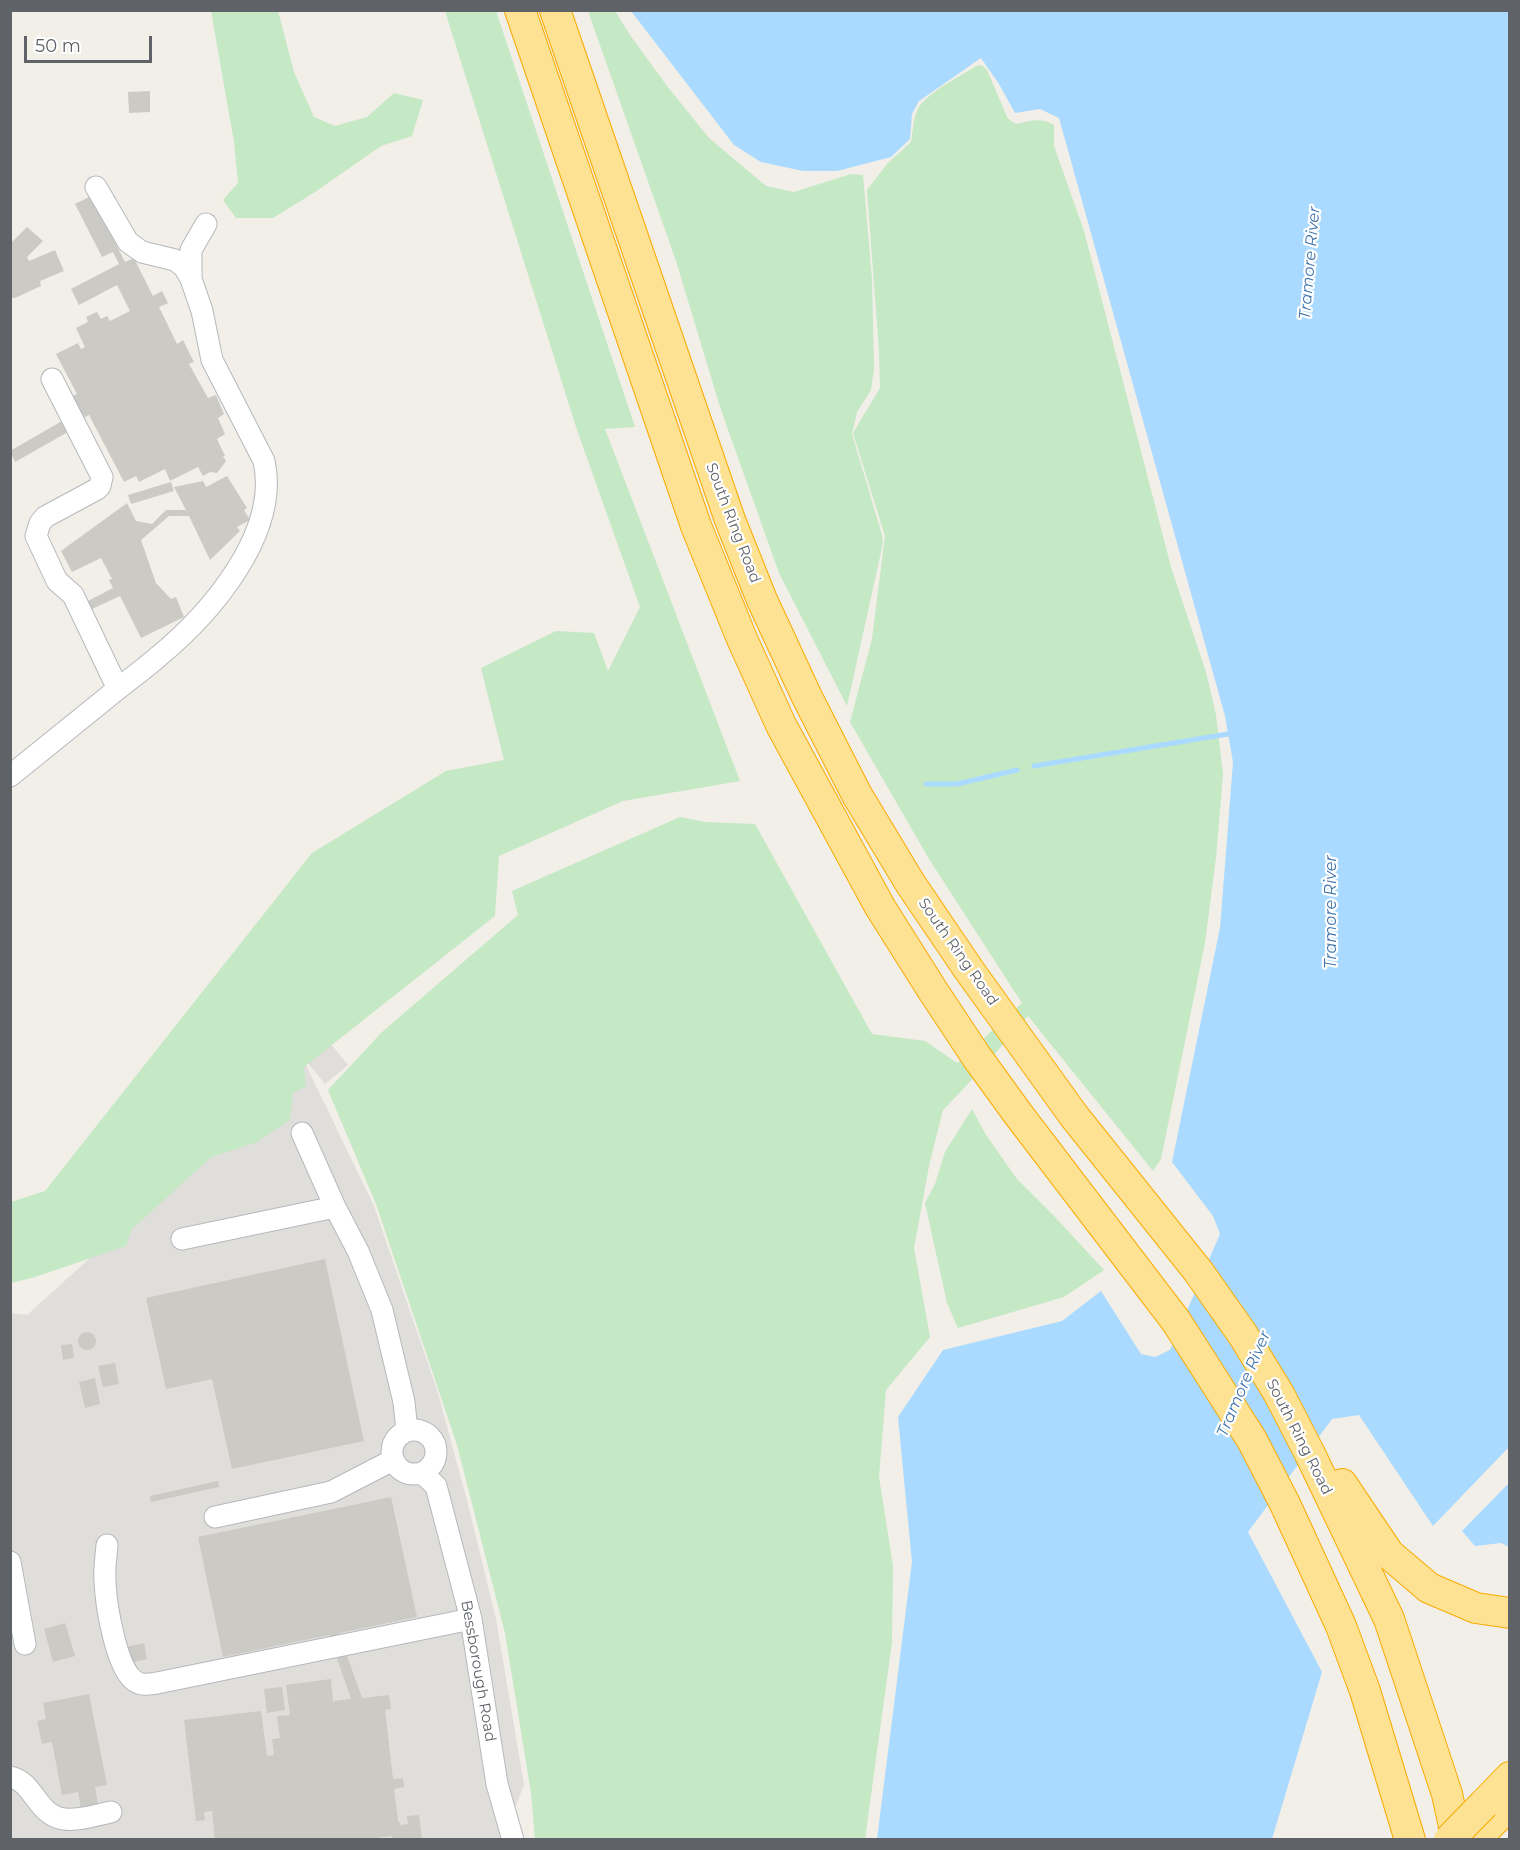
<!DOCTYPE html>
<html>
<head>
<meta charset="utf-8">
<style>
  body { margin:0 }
  #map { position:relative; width:1520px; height:1850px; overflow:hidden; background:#f1efe8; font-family:Montserrat,sans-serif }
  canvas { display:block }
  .frame { position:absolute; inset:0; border:12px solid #5f6368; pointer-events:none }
  .scale { position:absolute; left:24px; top:36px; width:128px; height:27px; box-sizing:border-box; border:3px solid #5f6368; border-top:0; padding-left:8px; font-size:18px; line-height:21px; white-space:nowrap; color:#5f6368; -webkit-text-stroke:4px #fff; paint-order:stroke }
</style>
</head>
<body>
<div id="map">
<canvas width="1520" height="1850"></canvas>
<div class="frame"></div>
<div class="scale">50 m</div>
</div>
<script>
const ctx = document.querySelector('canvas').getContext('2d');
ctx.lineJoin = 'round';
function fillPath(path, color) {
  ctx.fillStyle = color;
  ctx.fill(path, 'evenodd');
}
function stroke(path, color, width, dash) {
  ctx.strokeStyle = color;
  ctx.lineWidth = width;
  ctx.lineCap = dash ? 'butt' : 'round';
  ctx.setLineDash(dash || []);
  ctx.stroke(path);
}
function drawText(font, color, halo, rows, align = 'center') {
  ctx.font = font + ' Montserrat,sans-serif';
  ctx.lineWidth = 4.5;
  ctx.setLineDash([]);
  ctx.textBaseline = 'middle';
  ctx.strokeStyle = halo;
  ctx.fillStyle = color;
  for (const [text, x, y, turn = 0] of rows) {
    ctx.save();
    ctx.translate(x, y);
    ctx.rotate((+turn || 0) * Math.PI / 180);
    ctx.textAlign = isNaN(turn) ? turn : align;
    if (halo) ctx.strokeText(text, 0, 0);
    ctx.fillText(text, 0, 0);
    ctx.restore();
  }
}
fillPath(new Path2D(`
  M329 1042 348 1065 325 1084 306 1061Z
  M305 1063 374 1206 437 1390 468 1504 496 1619 524 1785 503 1839H11L10 1313 27 1315Z`), '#e0deda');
fillPath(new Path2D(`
  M211 11H278L294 72 314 117 335 126 367 117 394 93 423 100 412 136 381 146 315 192 273 218H236L223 200 238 183 234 142Z
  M445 11H496L635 427 605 429 740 781 623 801 499 856 495 916 304 1067 306 1086 293 1093 290 1120 255 1143 211 1157 131 1230 126 1246 35 1277 11 1283V1202L45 1191 312 853 446 771 504 760 481 668 556 631 594 633 608 671 640 607 577 430Z
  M588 11H615L630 35 667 86 709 138 766 186 794 192 851 174 863 175 872 279 874 369 871 390 857 412 852 434 882 535 883 543 847 706 779 573 721 410 676 261Z
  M981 65 987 70 1008 119 1016 124C1030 121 1042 117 1054 125V146L1084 231 1171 567 1206 672 1216 715 1223 774 1216 857 1205 943 1161 1159 1153 1171 1028 1016 968 1084 943 1110 929 1166 914 1248 930 1337 886 1390 879 1477 893 1566 892 1642 865 1839H535L531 1793 505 1633 457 1445 376 1204 328 1090 382 1032 518 915 512 891 680 817 705 822 755 824 872 1034 925 1041 957 1063 1022 1003 929 859 850 722 872 639 885 536 853 433 880 388 879 351 867 190 887 164 911 142C913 131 913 119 918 109 926 93 961 76 976 66Z
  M972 1109 986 1135 1017 1179 1055 1217 1104 1270 1064 1297 958 1328 947 1303 925 1203 935 1184 945 1152Z`), '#c5e8c5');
fillPath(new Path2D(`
  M631 11H1509V1447L1433 1526 1359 1415 1332 1419 1248 1532 1322 1672 1272 1839H877L912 1562 898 1417 943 1350 1062 1321 1101 1291 1141 1354 1155 1357 1170 1350 1220 1234 1213 1216 1172 1162 1220 928 1233 762 1225 716 1059 118 1040 109 1015 113 999 84 981 58 919 101 912 114 910 139 891 157 837 171H803L761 162 734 145Z
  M1509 1483V1547L1501 1543 1475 1546 1462 1531Z`), '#aadaff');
stroke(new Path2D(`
  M1034 766 1228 734
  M926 784H957L1017 770`), '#aadaff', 5);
fillPath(new Path2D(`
  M150 91V112L129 113 128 92Z
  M91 196 125 262 134 258 153 296 162 291 168 303 159 307 177 344 183 340 194 362 189 364 208 398 216 395 224 414 218 418 225 434 217 439 225 456H223L226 461 217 473 210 472 203 476 198 467 170 481 165 469 139 482 136 476 124 482 89 415 81 419 71 397 77 394 56 354 78 343 81 349 85 347 76 328 88 322 86 317 97 312 101 319 107 316 110 321 130 311 117 285 79 305 71 289 119 264 113 252 102 257 75 204Z
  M27 227 43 241 27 257 29 261 55 250 64 271 40 281 41 286 15 298 10 297V244Z
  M62 421 68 432 15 462 10 451Z
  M227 476 247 508 244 510 250 520 237 527 240 531 210 560 189 516H169L141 540 156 583 171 599 176 597 184 617 141 638 120 596 92 609 88 601 113 588 109 580 112 579 101 558 72 572 61 551 127 503 136 521 152 524 166 510H186L174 487 203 481 206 487Z
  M171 482 174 491 131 504 128 495Z
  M325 1259 364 1441 232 1469 212 1379 166 1389 146 1298Z
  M78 1341a9 9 0 1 1 18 0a9 9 0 1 1-18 0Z
  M72 1344 74 1358 63 1360 61 1345Z
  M115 1363 119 1384 103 1387 98 1366Z
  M95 1378 100 1404 85 1408 79 1382Z
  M218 1481 219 1487 151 1502 150 1496Z
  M391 1497 417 1617 339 1633 362 1698 389 1695 391 1709 385 1710 393 1779 403 1778 404 1787 394 1789 398 1821 401 1825 408 1824 407 1816 419 1815 422 1840H392V1836L362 1840H215L212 1811 204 1812 205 1820 196 1821 184 1720 261 1711 267 1756 274 1755 272 1739 280 1738 277 1716 290 1715 286 1685 331 1679 333 1701 351 1699 329 1635 223 1657 198 1537Z
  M65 1623 75 1656 53 1662 44 1629Z
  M144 1643 147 1659 130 1663 126 1647Z
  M282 1687 285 1710 267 1713 264 1689Z
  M89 1694 107 1785 95 1787 98 1805 81 1809 78 1792 62 1795 52 1742 42 1744 37 1721 46 1719 43 1703Z`), '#cccac5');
const minor = new Path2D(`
  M191 279V250L206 224
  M52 379 102 477 100 486 97 489 45 517 40 523 36 536 57 581 73 595 118 689
  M10 776C43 749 76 723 109 696 126 682 143 670 159 656 211 613 280 533 264 461L212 360 202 311 191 279 184 267 175 260 142 252 128 242 96 187
  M302 1133 335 1207 358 1251 382 1310 404 1402 407 1431
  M182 1239 335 1207
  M392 1452a22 22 0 1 1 44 0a22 22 0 1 1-44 0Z
  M422 1473 436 1486 471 1619 497 1784 513 1840
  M215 1517 331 1492 393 1460
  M107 1545C106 1557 104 1569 105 1582 106 1604 116 1669 135 1681 141 1686 150 1684 157 1683L471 1619
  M10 1562 25 1644
  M10 1777C34 1781 36 1815 64 1819 79 1821 96 1815 111 1812`);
const highway = new Path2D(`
  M520 10 696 526 742 639 781 725 880 907 933 991 976 1056 1018 1114 1176 1321 1252 1440 1285 1504 1341 1626 1365 1691 1410 1840
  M555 10 730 520 762 600 807 697 857 795 910 883 969 970 1074 1116 1198 1271 1243 1335 1279 1394 1310 1454 1389 1619 1447 1794 1457 1840
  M1342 1484 1389 1554 1429 1588 1476 1608 1510 1613
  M1484 1804 1510 1777
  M1475 1840 1510 1804`);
stroke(minor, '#b5b8bc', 23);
stroke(highway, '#f9ab00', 32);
stroke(minor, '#fff', 21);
stroke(highway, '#fde293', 30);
const highwayBridge = new Path2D(`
  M1449 1840 1484 1804`);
stroke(highwayBridge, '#f9ab00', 32, []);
stroke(highwayBridge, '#fde293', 30);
drawText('15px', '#5f6368', '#fff', [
  ["South Ring Road",733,523,69],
  ["South Ring Road",958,952,55],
  ["South Ring Road",1299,1437,63],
  ["Bessborough Road",478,1671,80]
]);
drawText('italic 16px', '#4174aa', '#fff', [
  ["Tramore River",1310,263,-85],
  ["Tramore River",1331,912,-90],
  ["Tramore River",1244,1384,-67]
]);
</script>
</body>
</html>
